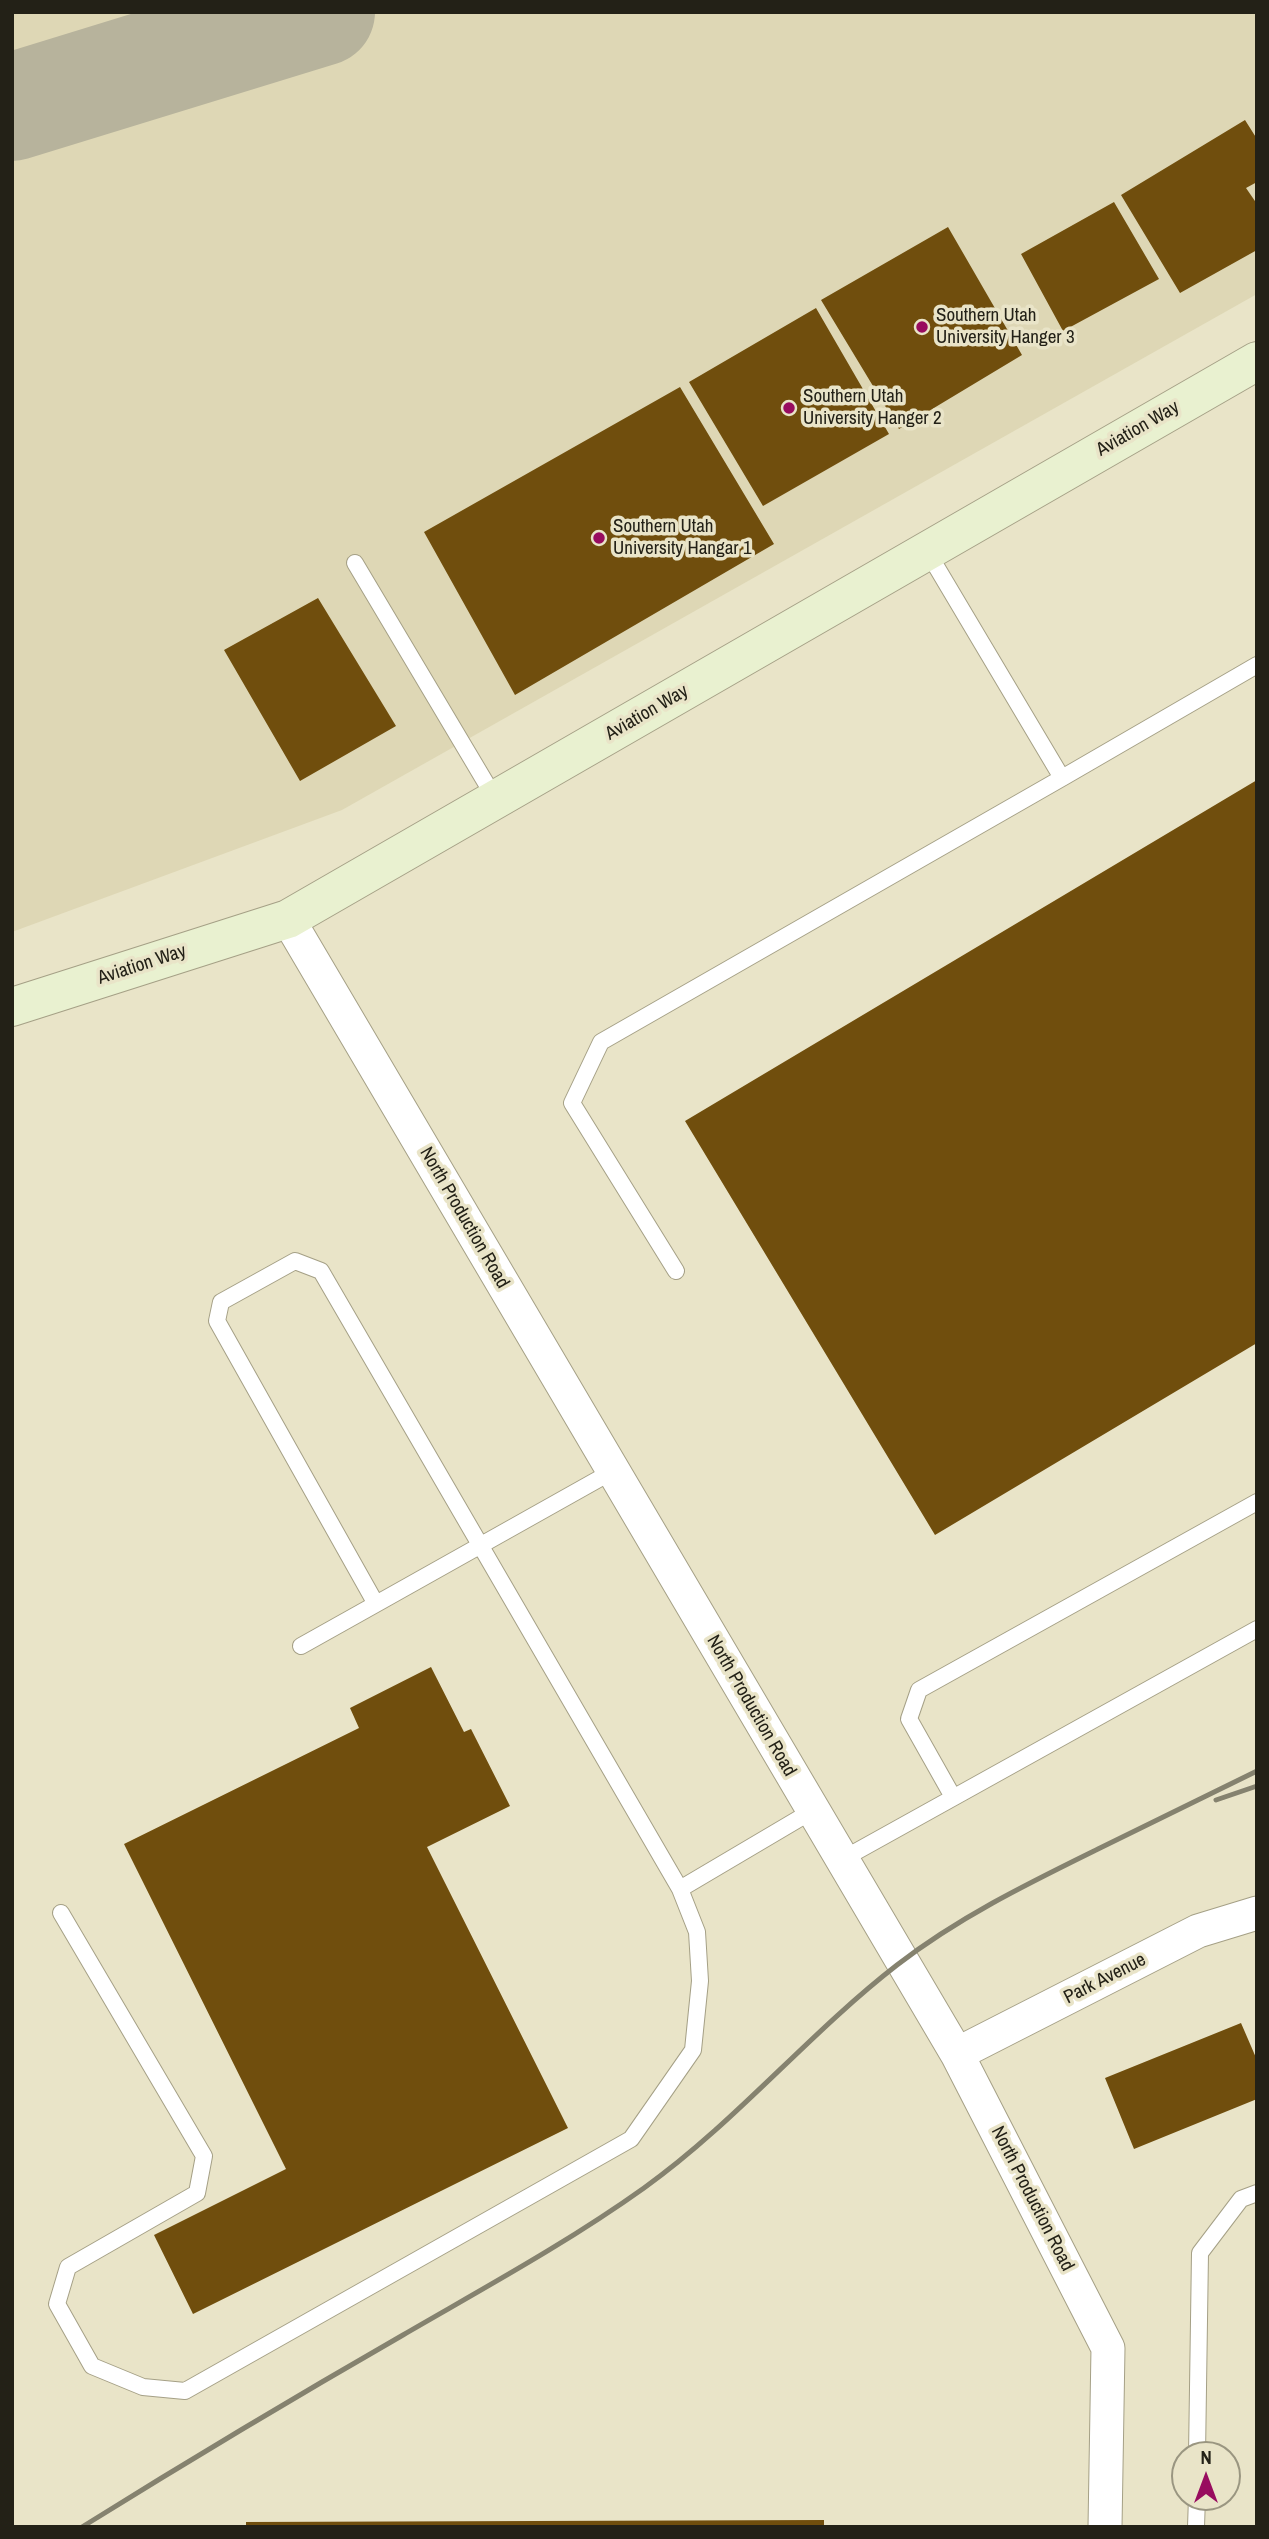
<!DOCTYPE html>
<html>
<head>
<meta charset="utf-8">
<style>
  body { margin:0 }
  #map { position:relative; width:1269px; height:2539px; overflow:hidden; background:#e9e4c8; font-family:"Archivo Narrow",sans-serif }
  canvas { display:block }
  .frame { position:absolute; inset:0; border:14px solid #232117; pointer-events:none }
  .north { position:absolute; left:1171px; top:2441px; width:70px; height:70px; box-sizing:border-box; background:#e9e4c8; border:2px solid #9a9681; border-radius:50%; rotate:0deg; font-size:19px; font-weight:700; line-height:28px; text-align:center; color:#232117 }
  .north::after { content:''; display:block; margin:auto; width:24px; height:32px; background:#980c5f; clip-path:polygon(50% 0,100% 100%,50% 72%,0 100%) }
</style>
</head>
<body>
<div id="map">
<canvas width="1269" height="2539"></canvas>
<div class="frame"></div>
<div class="north">N</div>
</div>
<script>
const ctx = document.querySelector('canvas').getContext('2d');
ctx.lineJoin = 'round';
function fillPath(path, color) {
  ctx.fillStyle = color;
  ctx.fill(path, 'evenodd');
}
function stroke(path, color, width, dash) {
  ctx.strokeStyle = color;
  ctx.lineWidth = width;
  ctx.lineCap = dash ? 'butt' : 'round';
  ctx.setLineDash(dash || []);
  ctx.stroke(path);
}
function drawText(font, color, halo, rows, align = 'center') {
  ctx.font = font + ' "Archivo Narrow",sans-serif';
  ctx.lineWidth = 7;
  ctx.setLineDash([]);
  ctx.textBaseline = 'middle';
  ctx.strokeStyle = halo;
  ctx.fillStyle = color;
  for (const [text, x, y, turn = 0] of rows) {
    ctx.save();
    ctx.translate(x, y);
    ctx.rotate((+turn || 0) * Math.PI / 180);
    ctx.textAlign = isNaN(turn) ? turn : align;
    if (halo) ctx.strokeText(text, 0, 0);
    ctx.fillText(text, 0, 0);
    ctx.restore();
  }
}
fillPath(new Path2D(`
  M12 12H1257V294L342 810 12 932Z`), '#ded7b5');
stroke(new Path2D(`
  M12 107 321 12`), '#b7b39c', 108);
fillPath(new Path2D(`
  M1245 120 1257 139V182L1246 188 1257 204V250L1180 293 1121 195Z
  M1114 202 1159 279 1063 331 1021 254Z
  M948 227 1022 355 899 429 821 300Z
  M816 308 889 434 763 506 689 382Z
  M680 387 774 544 515 695 424 532Z
  M318 598 396 726 300 781 224 650Z
  M1257 780V1343L935 1535 685 1121Z
  M431 1667 464 1732 471 1729 510 1806 427 1847 568 2128 193 2314 154 2235 286 2169 124 1844 359 1728 350 1708Z
  M1241 2023 1257 2060V2099L1134 2149 1105 2078Z
  M824 2520V2527H246V2522Z`), '#704e0d');
const lane = new Path2D(`
  M927 551 1062 778 1257 665
  M355 563 496 800
  M676 1271 572 1103 601 1042 1062 778
  M613 1471 376 1604 217 1321 221 1302 295 1261 321 1271 680 1889
  M301 1646 376 1604
  M953 1797 909 1719 919 1690 1257 1502
  M841 1860 1257 1629
  M61 1913 204 2156 197 2193 68 2267 57 2304 92 2366 143 2387 185 2391 631 2139 693 2050 700 1981 697 1932 680 1889 812 1811
  M1197 2455 1200 2253 1241 2199 1257 2193
  M1196 2527 1197 2497`);
const street = new Path2D(`
  M288 919 957 2054 1108 2348 1105 2527
  M957 2054 1198 1931 1257 1913`);
const secondary = new Path2D(`
  M12 1007 288 919 1257 361`);
stroke(lane, '#a5a086', 18);
stroke(street, '#a5a086', 35);
stroke(secondary, '#a5a086', 40);
stroke(lane, '#fff', 16);
stroke(street, '#fff', 33);
stroke(secondary, '#e9f1d0', 38);
stroke(new Path2D(`
  M1216 1800 1257 1786
  M82 2527C188 2461 295 2397 403 2335 484 2288 567 2243 644 2188 736 2122 808 2034 897 1965 959 1917 1029 1883 1098 1849 1151 1823 1204 1797 1257 1771`), '#85826f', 5);
for (const [x, y, r, color] of [
  [922,327,7,"#980c5f"],
  [789,408,7,"#980c5f"],
  [599,538,7,"#980c5f"]
]) {
  const dot = new Path2D();
  dot.arc(x, y, r, 0, 2 * Math.PI);
  ctx.fillStyle = color;
  ctx.fill(dot);
  stroke(dot, '#e9e4c8', 2.5);
}
drawText('19px', '#232117', '#e9e4c8', [
  ["Southern Utah",936,316],
  ["University Hanger 3",936,338],
  ["Southern Utah",803,397],
  ["University Hanger 2",803,419],
  ["Southern Utah",613,527],
  ["University Hangar 1",613,549]
], 'left');
drawText('19px', '#232117', '#e9e4c8', [
  ["Aviation Way",1138,429,-30],
  ["Aviation Way",647,713,-30],
  ["Aviation Way",142,965,-18],
  ["North Production Road",464,1218,60],
  ["North Production Road",751,1706,60],
  ["Park Avenue",1105,1979,-27],
  ["North Production Road",1032,2199,63]
]);
</script>
</body>
</html>
